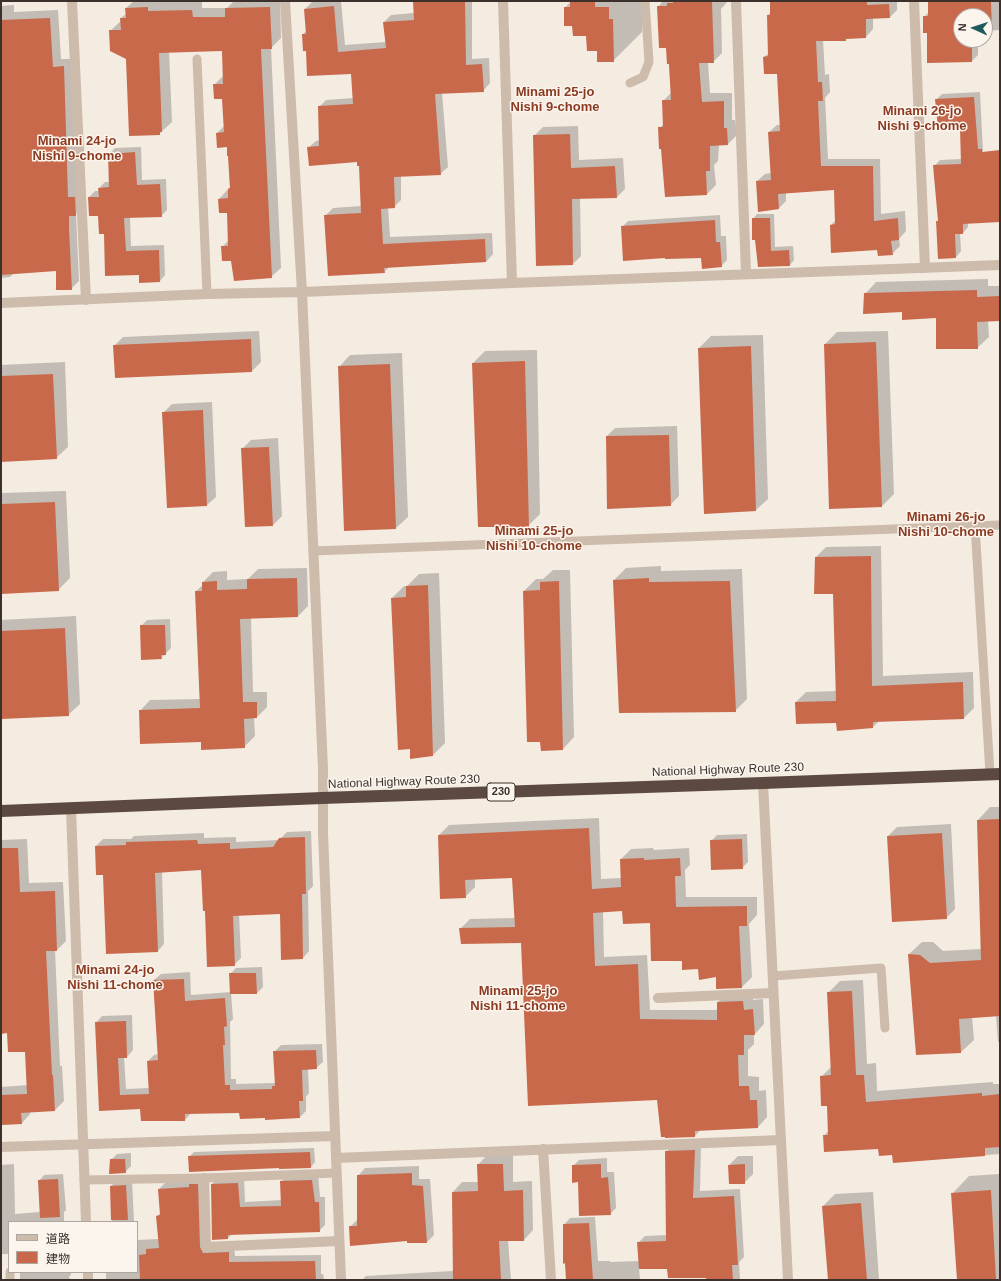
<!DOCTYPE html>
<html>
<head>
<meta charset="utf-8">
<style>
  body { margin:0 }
  #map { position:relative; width:1001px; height:1281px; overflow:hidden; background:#f4ebe1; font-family:Helvetica,"Noto Sans JP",sans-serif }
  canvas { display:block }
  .frame { position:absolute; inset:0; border:2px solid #3b302b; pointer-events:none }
  .legend { position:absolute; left:8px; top:1221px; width:130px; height:52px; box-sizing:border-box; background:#fbf5ee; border:1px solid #aea6a0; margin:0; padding:5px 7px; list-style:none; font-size:12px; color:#3b302b }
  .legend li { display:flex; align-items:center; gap:8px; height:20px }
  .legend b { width:20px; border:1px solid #aea6a0 }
  .north { position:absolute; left:953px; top:8px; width:40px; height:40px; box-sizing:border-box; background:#fbf5ee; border:1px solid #aea6a0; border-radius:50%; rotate:273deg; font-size:11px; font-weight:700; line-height:16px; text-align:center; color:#3b302b }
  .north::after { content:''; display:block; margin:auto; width:14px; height:18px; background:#1f5a5e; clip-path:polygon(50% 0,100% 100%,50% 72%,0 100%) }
</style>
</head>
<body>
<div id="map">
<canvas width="1001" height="1281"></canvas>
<div class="frame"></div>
<ul class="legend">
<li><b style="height:5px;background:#cdbbac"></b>道路</li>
<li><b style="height:11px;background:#c8694b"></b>建物</li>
</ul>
<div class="north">N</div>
</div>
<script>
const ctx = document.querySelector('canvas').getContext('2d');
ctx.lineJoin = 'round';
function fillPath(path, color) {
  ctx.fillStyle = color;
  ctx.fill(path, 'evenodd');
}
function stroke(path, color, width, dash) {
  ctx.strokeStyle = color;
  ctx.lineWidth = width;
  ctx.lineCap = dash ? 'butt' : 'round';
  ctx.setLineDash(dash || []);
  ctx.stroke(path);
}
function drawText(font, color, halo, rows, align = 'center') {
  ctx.font = font + ' Helvetica,sans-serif';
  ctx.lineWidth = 3;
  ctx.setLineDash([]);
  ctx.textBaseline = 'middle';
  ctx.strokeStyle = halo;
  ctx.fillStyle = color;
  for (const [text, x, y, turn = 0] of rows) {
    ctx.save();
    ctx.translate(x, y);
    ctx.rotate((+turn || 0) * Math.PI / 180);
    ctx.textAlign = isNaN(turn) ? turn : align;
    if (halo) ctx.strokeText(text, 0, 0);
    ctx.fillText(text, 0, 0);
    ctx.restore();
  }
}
fillPath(new Path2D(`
  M134 1H202V8H227L234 1H280L281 38 271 48 281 268 271 277 232 260 222 247 229 240 228 211 219 199 230 187 228 146 217 133 224 126 223 98 214 85 224 75 222 50 169 51 172 122 159 134 127 58 110 31 121 21V18L127 13 126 8Z
  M324 1H341L345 45 386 42 384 22 391 15 414 13V1H472V59L489 58 490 83 483 91 442 93 448 167 440 174 401 176V200L394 207H388L390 237 492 233 493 254 486 262 390 266 384 272 326 215 333 208 361 206 360 165 358 161 308 148 316 141 320 140 319 107 326 100 353 98 352 73 307 50 303 34 307 30 305 9 312 2Z
  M571 1H642V32L613 61 598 50 587 35 573 25 565 8Z
  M663 1H728L721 9 722 53 713 62H708L710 93H732V120H735L737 135 728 144 719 145 718 161 714 165 716 185 707 194 659 128 664 124 663 101 671 93 669 63 667 47 658 7Z
  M771 1H897V10L890 17 873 18V29L866 37 823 40 825 75 829 74 830 92 825 98 828 159H880L881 214 905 211 906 231 899 239 900 246 892 254 878 249 831 225 835 221V189L786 193V201L779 208 757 181 765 174 771 173 769 132 777 125H781L778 72 764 57 769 53 768 15 771 12Z
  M929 1H1000V30L985 31V16H961V40H978V55L972 61 928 62V32L924 17 929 12Z
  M14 5V12L58 10 61 59H71L83 207 76 214 79 281 71 289 57 270 14 273 10 277 1 278V6Z
  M980 92 985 192 1000 191V221L968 222V227L963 233H960L961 251 956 257 939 220 934 166 940 160 962 159 961 126 936 100 942 94Z
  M578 126 579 160 623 158 625 189 617 197 580 198 581 256 573 264 534 136 543 127Z
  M141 147 142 180 166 179 167 210 161 216 130 217 131 246 164 245 165 275 160 281 140 274 105 233 99 215 89 197 95 191H99V188L105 182H110L109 154 115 148Z
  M757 214H774L775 247 793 246 794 260 790 265 759 266 753 219Z
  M720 215 721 236H726L727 260 721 266 702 257 622 227 628 221Z
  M988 279V286H1000V320L988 321 989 337 977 348 937 317 903 311 865 294 876 282Z
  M259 331 261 362 252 371 114 346 123 337Z
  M888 331 894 494 882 506 830 508 825 344 837 332Z
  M763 335 768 499 756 510 699 348 711 336Z
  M537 350 540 514 528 526 473 363 485 351Z
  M402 353 408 517 396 528 339 367 350 355Z
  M65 362 68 447 56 458 1 461V365Z
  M212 402 216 497 207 505 168 507 163 413 172 404Z
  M677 426 679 496 670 505 607 436 615 428Z
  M278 438 282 516 273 525 242 449 251 440Z
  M66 491 70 578 58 590 1 593V493Z
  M881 546 883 676 973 672 974 708 964 718 879 721 873 727 837 722 796 702 806 692 837 691 834 593 816 557 826 547Z
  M661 566V571L742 569 747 699 735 711 620 712 614 580 626 568Z
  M307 568 308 606 298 616 251 618 253 692H267V707L257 717H254L255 736 244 747 202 741 140 711 150 700 200 699 196 591 203 585V582L213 572 227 571V580L248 579 258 569Z
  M553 570H570L574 737 563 749 524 591 536 579H543Z
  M439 573 445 743 433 755 411 748 399 749 392 598 404 586H407L419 574Z
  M76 616 80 704 68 715 1 718V620Z
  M170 619 171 648 161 658 141 626 147 620Z
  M990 807H1000V1042H998L996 1016 972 1017 974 1040 961 1052 909 954 922 942H933L943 951 982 949 978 820Z
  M599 818 601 879 622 878 621 859 631 849 653 848 654 850 689 848 690 865 685 870 686 897H757V915L749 924 752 977 742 987 683 960 651 922 623 910 603 911 604 957 647 955 650 1010H718V1002L728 992 753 991V1000L763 999 764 1024 754 1035V1044L748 1050V1076L759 1077V1091L766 1090 767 1117 758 1127 701 1129 695 1136 658 1099 522 941 460 929 470 919 515 918 513 877 475 879V887L465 897 439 835 449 825Z
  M951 824 955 909 946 918 888 836 897 827Z
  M311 831 313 886 308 891 309 951 303 958 281 913 239 914 241 958 234 965 206 910 202 869 162 872 164 944 158 951 104 874 96 846 103 839H131L134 836 204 833V838L236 837V842L279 840 287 832Z
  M747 834 748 862 742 868 711 841 717 835Z
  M27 839 29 883 63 882 66 941 57 950H55L60 1066H62L64 1101 55 1110 30 1112V1114L21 1124H1V1087L28 1085 26 1051 8 1032 1 1033V840Z
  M262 967 263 987 257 993H231L233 1019 230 1022 231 1079H236V1084L276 1083 274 1052 281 1045 322 1044 323 1062 316 1068 308 1069 309 1093 306 1097V1111L300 1117H266L240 1112 191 1113 185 1120 141 1108 100 1110 96 1023 102 1016 132 1015 133 1050 127 1057H124L126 1089 149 1088 148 1061 154 1055 158 1054 154 980 161 974 190 972 191 995 231 992 230 974 236 968Z
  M863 980 867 1064 876 1063 877 1091 993 1082V1084H1000V1154L893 1162V1154L879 1148 824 1136 829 1130 828 1104 821 1077 832 1066 828 993 840 981Z
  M701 1144 700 1191 740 1189 744 1257 739 1262 740 1280H707V1277L668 1268H639L640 1280H567L564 1225 570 1218 595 1217 598 1261H610V1262L640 1261 638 1243 645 1236 667 1235 666 1152 673 1145Z
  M314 1148 315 1162 311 1167 189 1157 194 1152Z
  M131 1153V1166L125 1172 111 1160 117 1154Z
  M513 1154V1182L532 1181 533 1230 524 1240H508L511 1280H362L366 1276 452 1271 454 1269 453 1192 462 1182H478V1165L487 1155Z
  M738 1156H753V1174L744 1183 729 1165Z
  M607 1158V1172H614L616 1208 610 1214 579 1181 573 1166 579 1160Z
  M14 1164 15 1214 40 1212 39 1181 44 1175 63 1174 66 1210 64 1212V1222H9V1254H1V1165Z
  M419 1166V1179H430L434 1235 427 1242 408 1240 350 1227 358 1219V1176L365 1168Z
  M318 1174 320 1197H325V1225L319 1231 232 1234 228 1238 213 1239 212 1184 218 1178 244 1177 245 1202 282 1200 281 1182 286 1176Z
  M1000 1174V1280H958L952 1194 969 1176Z
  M203 1178 205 1241 234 1247 235 1256 321 1255V1274H323L324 1280H106V1272H137V1240L159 1239 157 1216 161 1213 159 1189 165 1183Z
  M117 1180H132L134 1222H112L111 1186Z
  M873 1192 879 1280H829L823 1206 835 1194Z
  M20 1272H71V1275L69 1276 70 1280H20Z`), '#0003');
fillPath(new Path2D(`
  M413 1H465L466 65 482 64 484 92 435 94 441 175 394 177 395 208 381 209 383 244 485 239 486 262 384 268 385 273 328 276 324 215 361 213 359 166H357V162L309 166 307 147 319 146 318 106 353 104 351 74 307 76 306 51H303L302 34H306L304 9 334 6 338 52 386 48 383 22 414 20Z
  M570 1H595V7H609V19H613L614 62H597V51H587L586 36H573L572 26H564V7H570Z
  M673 1H712L714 63H699L702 102 724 101V128H727L728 145 710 146V171H706L707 195 665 197 661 149H659L658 127H663L662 100H671L669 64H667L666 48H659L657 6H667V3H673Z
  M770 1H867V5L889 4 890 18 866 19V38L846 39V41H816L818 82H822L823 101H818L821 166H873L874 221 898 218 899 240 891 241 893 255 878 256 877 250 831 253 830 225 835 224 834 190 778 194 779 209 758 212 756 181 771 180 768 132 780 131 777 74H764L763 57 768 56 767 15H770Z
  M928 1H991L992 31 985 32V16H961V40H972V62L927 63V33H923V16H928Z
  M148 7V11L192 10 193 17H225V8L270 7 272 49H261L272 278 234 281 231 261H222L221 246H228L227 213H219L218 199 228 198V189L230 188 228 156H227V147L217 148 216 133 224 132 222 99H214L213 84H223L222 51 159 53 162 132H160V135L129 136 126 59 110 51 109 30H121L120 18H126L125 8Z
  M50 18 53 67 64 66 68 197H75L76 216H69V229L72 290H56V271L1 275V20Z
  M974 97 978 149H982V152L1000 150V222L963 224V234H955L956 258 938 259 936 221H938L933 165 961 164 960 127 938 128 935 99Z
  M570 134 571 168 615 166 617 198 572 199 573 265 536 266 533 135Z
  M135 152 137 185 160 184 162 217 124 218 126 251 159 250 160 282 139 283V275L105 276 104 234H99L98 216H89L88 197H99L98 188 109 187 108 154Z
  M752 218H770L771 251 789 250 790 266 758 267 755 240H752Z
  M715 220 716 242H720L722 267 702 269 701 258 665 259V258L623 261 621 226Z
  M977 290V297L1000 296V321L977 322 978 349H936V318L902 320V312L863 314 864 293Z
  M251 339 252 372 115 378 113 345Z
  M876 342 882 507 829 509 824 344Z
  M751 346 756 511 704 514 698 348Z
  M525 361 529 527H478L472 363Z
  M390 364 396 529 344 531 338 366Z
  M53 374 57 459 1 462V376Z
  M203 410 207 506 167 508 162 412Z
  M669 435 671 506 607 509 606 436Z
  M269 447 273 526 245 527 241 448Z
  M55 502 59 591 1 594V504Z
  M871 556 872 686 963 682 964 719 873 722V728L837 731 836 723 796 724 795 702 836 701 833 594H814L815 557Z
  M297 578 298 617 240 619 243 702H257V718L244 719 245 748 201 750V742L140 744 139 710 200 708 195 591H202V582L217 581V590L247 589V579Z
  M649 578V582L730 581 736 712 619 713 613 580Z
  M559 581 563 750 541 751 540 742H527L523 591 540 590V582Z
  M428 585 433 756 410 759V749L398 750 391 598 406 597V586Z
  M140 625H165L166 655H161L162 659 141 660Z
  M65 628 69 716 1 719V631Z
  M1000 819V1016L959 1019 961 1053 916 1055 908 954 920 955 930 963 981 960 977 820Z
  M589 828 592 889 621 887 620 859 644 858V860L680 858 681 876H675L676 907 747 906V926H739L742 988 716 989V977L699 980 698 969 682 970V961H651L650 923 623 924 622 911 593 913 595 966 638 964 640 1019 717 1020V1002L743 1001 744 1010 753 1009 755 1035H744V1055H738L739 1086H749L750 1100H757L758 1128 695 1131V1137L665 1138V1137H661L657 1100 528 1106 521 943 461 944 459 928 515 927 512 878 465 880 466 898 440 899 438 835Z
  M942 833 947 919 892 922 887 836Z
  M305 837 306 894H302L303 959 281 960 280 914 233 916 235 966 207 967 205 911H203L201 870 155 873 158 952 106 954 103 875H96L95 846 126 845V842L197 840 198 844 230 843V849L273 847 279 838Z
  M742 839 743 869 711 870 710 840Z
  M1 848H18L20 892 55 891 57 951H46L52 1075H53L55 1111 21 1113 22 1124 2 1125 1 1095 27 1094 25 1052H8L7 1033 1 1034Z
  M229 973H256L257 994H230Z
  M184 979 185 1001 225 998 227 1026 224 1027 225 1045H223L225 1085H230V1090L272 1089V1086H275L273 1051 316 1050 317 1069 302 1070 303 1101H299L300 1118 265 1120V1118L240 1119 239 1113 185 1114V1121H141L140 1109 99 1111 95 1022 126 1021 127 1058H118L120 1095 149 1094 147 1061 158 1060 153 980Z
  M852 991 856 1075H864L866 1102 982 1093V1096L1000 1094V1147L985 1148V1156L893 1163 892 1155 879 1156 878 1149 824 1152 823 1135H828L827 1106H821L820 1076 831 1075 827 992Z
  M695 1150 693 1198 734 1196 738 1265H732L733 1280H706V1278H668L667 1269H639L637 1242 666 1241 665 1151Z
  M310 1152 311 1168 279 1169V1168L189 1172 188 1156Z
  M110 1159H125L126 1173 109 1174Z
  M477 1164H503L504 1191 523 1190 524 1241H499L501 1280H453L452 1192 478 1191Z
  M601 1164V1178L608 1177 611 1215 579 1216 578 1182 572 1183V1165Z
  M745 1164V1184H729L728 1165Z
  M412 1173V1185L423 1186 427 1243H407V1241L350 1246 349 1226H357V1175Z
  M58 1179 60 1217 40 1218 38 1180Z
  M312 1180 315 1202H319L320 1232 228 1235V1239L212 1240 211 1184 238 1183 240 1207 281 1206 280 1181Z
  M189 1184H198L200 1247 203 1253H206L229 1252V1262L315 1261 316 1280H140L139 1255 146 1254V1249L159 1248 156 1216 160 1215 158 1189 189 1187Z
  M126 1185 128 1220H111L110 1186Z
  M991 1190 996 1280H957L951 1193Z
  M861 1203 867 1280H828L822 1206Z
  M589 1223 593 1280H566L565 1263 563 1264V1224Z`), '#c8694b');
stroke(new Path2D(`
  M197 59 207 294
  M630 83 643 77 649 62 645 1
  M975 525 990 774
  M313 551 1000 525
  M773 976 881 968 885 1028
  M84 1180 204 1178 336 1173
  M10 1272V1280`), '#cdbbac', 9);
stroke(new Path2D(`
  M72 1 86 300
  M285 1 302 292 323 769V833L341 1280
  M503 1 512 283
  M736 1 746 274
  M914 1 925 268
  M1 303 207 294 302 292 512 283 1000 265
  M763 783 788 1280
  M71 808 86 1222
  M658 998 773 993
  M1 1147 335 1136
  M543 1149 551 1280
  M336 1158 781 1140
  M204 1178 206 1247 339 1241
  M88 1272V1280`), '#cdbbac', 10);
stroke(new Path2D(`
  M1 811 322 798 763 783 1000 774`), '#5c4a42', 12);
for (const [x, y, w] of [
  [501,792,28]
]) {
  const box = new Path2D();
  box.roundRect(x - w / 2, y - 9, w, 18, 3);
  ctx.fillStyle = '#fbf5ee';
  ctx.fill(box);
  stroke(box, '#3b302b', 1);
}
drawText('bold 11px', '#3b302b', null, [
  ["230",501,792]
]);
drawText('12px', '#3b302b', '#fbf5ee', [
  ["National Highway Route 230",728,770,-2],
  ["National Highway Route 230",404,782,-2]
]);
drawText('bold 13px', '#8c3b22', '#fbf5ee', [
  ["Minami 25-jo",555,92],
  ["Nishi 9-chome",555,107],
  ["Minami 26-jo",922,111],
  ["Nishi 9-chome",922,126],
  ["Minami 24-jo",77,141],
  ["Nishi 9-chome",77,156],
  ["Minami 26-jo",946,517],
  ["Nishi 10-chome",946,532],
  ["Minami 25-jo",534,531],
  ["Nishi 10-chome",534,546],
  ["Minami 24-jo",115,970],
  ["Nishi 11-chome",115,985],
  ["Minami 25-jo",518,991],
  ["Nishi 11-chome",518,1006]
]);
</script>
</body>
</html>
